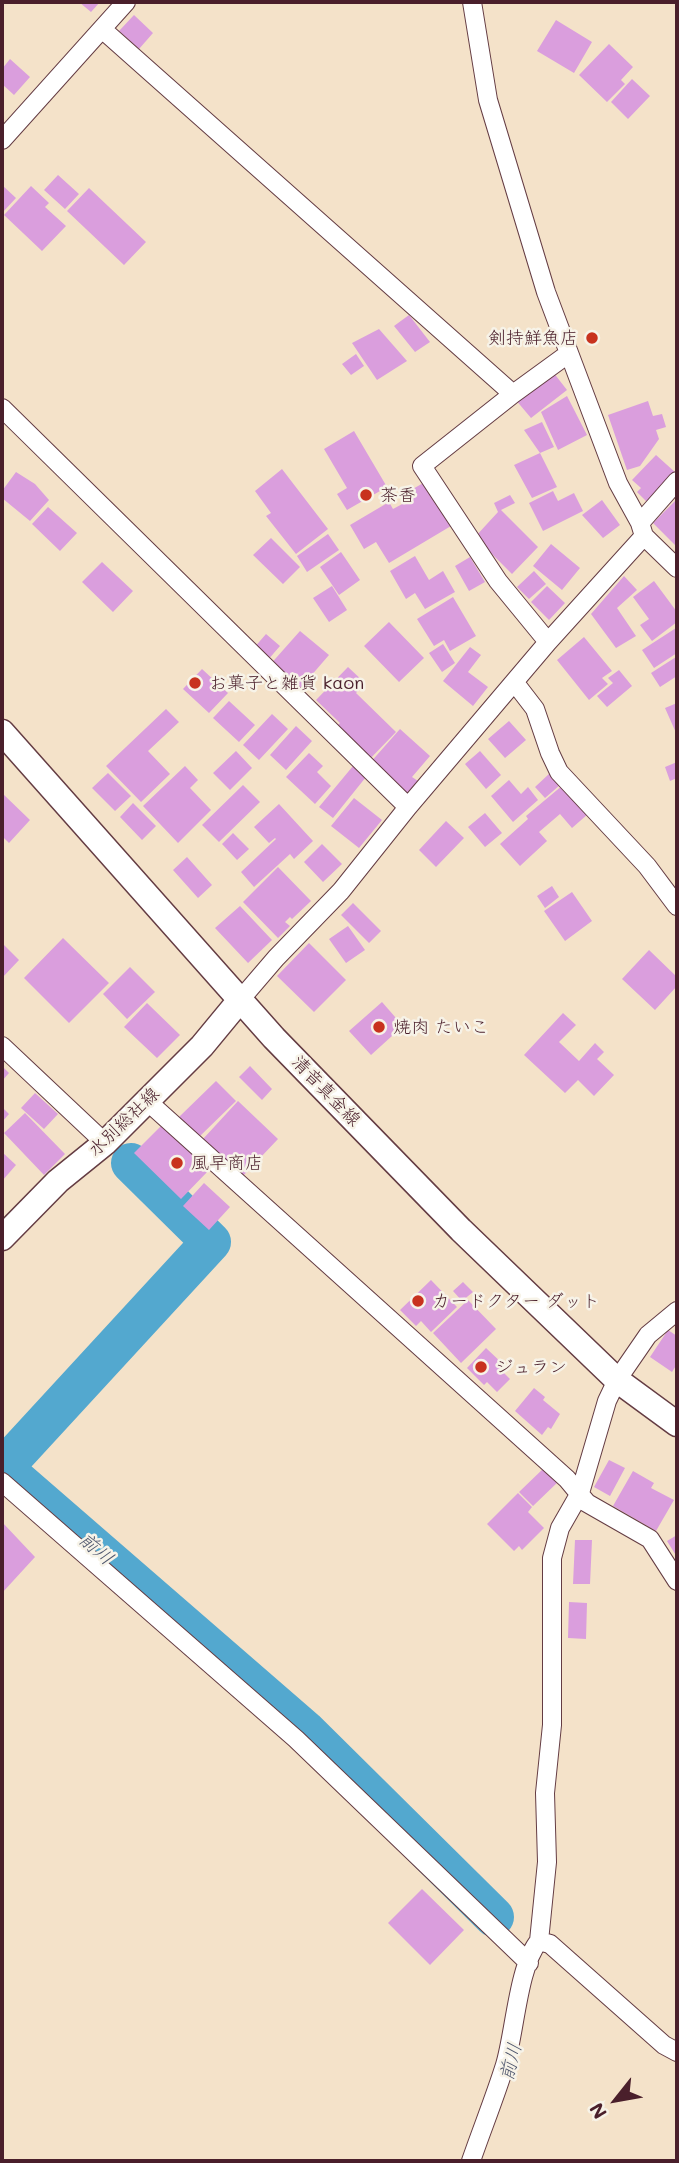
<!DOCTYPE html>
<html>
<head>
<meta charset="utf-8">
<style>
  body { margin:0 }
  #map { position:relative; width:679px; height:2163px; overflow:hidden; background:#f4e2c9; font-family:Mali,sans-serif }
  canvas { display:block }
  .frame { position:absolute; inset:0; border:4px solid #4a1f2b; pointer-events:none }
  .north { position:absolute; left:581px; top:2065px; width:70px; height:70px; -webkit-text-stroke:5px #f7f3e8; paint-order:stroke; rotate:239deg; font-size:19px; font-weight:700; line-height:28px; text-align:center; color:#4a1f2b }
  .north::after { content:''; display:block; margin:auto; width:24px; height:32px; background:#4a1f2b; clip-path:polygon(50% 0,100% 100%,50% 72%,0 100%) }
</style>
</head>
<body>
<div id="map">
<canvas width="679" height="2163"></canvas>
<div class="frame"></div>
<div class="north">N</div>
</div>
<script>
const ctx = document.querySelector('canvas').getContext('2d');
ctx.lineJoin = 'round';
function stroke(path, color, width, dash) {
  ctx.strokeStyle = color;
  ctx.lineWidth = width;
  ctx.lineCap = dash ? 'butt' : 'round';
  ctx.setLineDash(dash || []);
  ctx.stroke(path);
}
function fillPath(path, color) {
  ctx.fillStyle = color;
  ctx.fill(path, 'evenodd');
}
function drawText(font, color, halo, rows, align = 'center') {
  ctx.font = font + ' Mali,"Klee One",sans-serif';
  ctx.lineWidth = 5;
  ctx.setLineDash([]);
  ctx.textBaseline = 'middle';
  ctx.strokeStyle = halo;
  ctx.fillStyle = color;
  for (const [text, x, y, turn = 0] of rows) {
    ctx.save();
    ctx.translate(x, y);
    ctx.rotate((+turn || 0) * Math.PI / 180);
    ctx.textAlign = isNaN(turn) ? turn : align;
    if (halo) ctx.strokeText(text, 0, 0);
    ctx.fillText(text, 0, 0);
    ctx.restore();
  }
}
stroke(new Path2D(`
  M131 1163 211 1242 3 1468 305 1730 494 1917`), '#53a8cf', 40);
fillPath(new Path2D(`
  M79 2H100L91 12Z
  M134 15 153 33 139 49 119 31Z
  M556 20 592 42 574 73 537 51Z
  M609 44 633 67 621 80 625 84 607 102 579 75Z
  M10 59 30 77 14 95 2 84V69Z
  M632 79 650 96 628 119 611 102Z
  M58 175 79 194 65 209 44 190Z
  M2 185 16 198 2 213Z
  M31 186 49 203 45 207 66 226 42 251 4 215Z
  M89 188 146 242 124 265 67 211Z
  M409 315 430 342 415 352 394 326Z
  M379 329 407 361 377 380 352 343Z
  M356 354 364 366 351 375 342 364Z
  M553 372 567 390 531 418 515 399Z
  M567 396 587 435 558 450 541 412Z
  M648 401 653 416 662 414 666 427 656 430 659 439 640 466 627 470 608 415Z
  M542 422 554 447 540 453 557 487 532 498 514 465 540 453 524 430Z
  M354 431 387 487 347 510 337 494 347 488 324 449Z
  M656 455 676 473 648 503 637 492 641 488 632 480Z
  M282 469 328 529 296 554 266 516 271 513 255 491Z
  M16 472 35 484 49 500 30 521 2 498V491Z
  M425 482 451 526 389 563 376 542 364 549 350 525 389 502 393 509 408 501 404 494Z
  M553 491 558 501 574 493 583 511 543 531 529 503Z
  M510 495 515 503 501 510 538 547 512 574 475 537 498 512 494 503Z
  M677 499V547L653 523Z
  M602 500 620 525 603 538 582 515Z
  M48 507 77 533 60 551 32 524Z
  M328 534 339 550 307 572 297 556Z
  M271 538 300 567 283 584 253 555Z
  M551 544 580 568 562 590 533 566Z
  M341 552 360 580 339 595 320 567Z
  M415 556 429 580 443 571 455 592 425 609 415 593 406 599 390 571Z
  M470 557 485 582 469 591 455 566Z
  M102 562 133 591 113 612 82 582Z
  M534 571 546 584 529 599 517 587Z
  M624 576 637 590 617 608 636 636 616 648 591 614Z
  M654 581 677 612V622L652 641 640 625 649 619 633 597Z
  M332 586 347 610 329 622 313 598Z
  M547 586 565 603 549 620 531 602Z
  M453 597 476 636 450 651 444 640 434 646 417 619Z
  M389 622 424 658 399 682 364 646Z
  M676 628 677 653 654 668 642 650Z
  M300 631 329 655 297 692 268 667Z
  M266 634 280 646 267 661 253 649Z
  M584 637 612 671 602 678 608 684 589 700 557 660Z
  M443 644 455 663 442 672 429 653Z
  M470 647 481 655 468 672 488 687 473 706 443 681Z
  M676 657 677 676 660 687 651 673Z
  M348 667 365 683 356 693 396 732 366 763 332 731 340 723 316 700Z
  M202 669 228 693 209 713 183 689Z
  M619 670 632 686 607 707 597 696 613 683 608 678Z
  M229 701 255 725 239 742 213 718Z
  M677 703V735L665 708Z
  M166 709 179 722 148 751 170 774 141 802 106 766Z
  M272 714 288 729 259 760 243 745Z
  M509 721 526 740 505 758 488 739Z
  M296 726 312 741 286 770 270 755Z
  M400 729 430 756 412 777 418 781 405 796 369 764Z
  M236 751 252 768 230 790 213 773Z
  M480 751 501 775 486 789 465 764Z
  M309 753 323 766 317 772 331 786 315 804 286 777Z
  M677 762V778L670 781 665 767Z
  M185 766 198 780 190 788 211 810 178 843 143 806Z
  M353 766 366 777 333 818 319 807Z
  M108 773 131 796 115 811 92 788Z
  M550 773 560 785 545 798 535 787Z
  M509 780 521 794 528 787 538 800 513 822 491 796Z
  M243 785 260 802 219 842 202 825Z
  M563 785 588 814 572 828 560 814 539 832 547 841 520 866 500 844 528 819 526 816Z
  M2 793 30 820 9 843 2 836Z
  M354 798 382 820 359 848 331 826Z
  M133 803 156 826 142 840 120 817Z
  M279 804 313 841 294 859 290 854 254 887 241 872 276 839 275 838 269 843 254 827Z
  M485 813 502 833 485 847 468 827Z
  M446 821 464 838 436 867 419 850Z
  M233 833 249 849 237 860 222 844Z
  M322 844 342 864 323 882 304 862Z
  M187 857 212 885 198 898 173 870Z
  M278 867 311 901 292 919 290 917 285 922 290 926 278 938 243 902Z
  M552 886 559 897 545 908 537 896Z
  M572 892 592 921 565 941 544 911Z
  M353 903 381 931 369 943 341 915Z
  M240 906 272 940 248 963 215 928Z
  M348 926 365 950 346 963 329 939Z
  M63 938 109 983 69 1023 24 978Z
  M2 943 19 960 2 978Z
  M309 943 346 980 314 1012 277 976Z
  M649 950 677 977V986L655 1010 622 979Z
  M130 967 155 992 127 1019 103 994Z
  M382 1002 403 1026 371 1055 349 1031Z
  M147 1003 180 1035 157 1058 124 1027Z
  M563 1013 576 1025 559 1042 579 1061 595 1043 604 1052 597 1059 614 1075 594 1096 578 1080 565 1093 524 1055Z
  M2 1066 9 1073 2 1081Z
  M250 1066 272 1089 262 1100 239 1077Z
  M216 1081 236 1101 199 1137 179 1117Z
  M35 1093 58 1114 44 1129 21 1108Z
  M238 1101 278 1139 242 1177 203 1139Z
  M2 1107 9 1114 2 1122Z
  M25 1113 65 1154 44 1175 4 1133Z
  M164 1123 210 1169 181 1199 134 1153Z
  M2 1152 16 1165 2 1181Z
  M204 1183 230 1207 209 1230 183 1206Z
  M431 1280 457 1307 431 1332 421 1321 416 1326 400 1310Z
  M463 1282 473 1292 462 1301 453 1291Z
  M468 1300 496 1329 461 1363 433 1333Z
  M668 1330 677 1336V1364L672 1372 650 1357Z
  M486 1348 504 1365 500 1369 510 1379 497 1392 487 1382 484 1385 467 1368Z
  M534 1388 545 1397 543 1400 560 1414 551 1429 548 1427 542 1435 515 1411Z
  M609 1460 625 1468 610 1496 594 1487Z
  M545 1467 559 1481 533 1506 519 1492Z
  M633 1471 654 1483 651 1488 674 1500 656 1531 613 1506Z
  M518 1493 532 1507 528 1512 544 1528 522 1550 519 1546 514 1551 487 1524Z
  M2 1522 35 1557 2 1593Z
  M677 1535V1557L667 1541Z
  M575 1540H592L590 1584H573Z
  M569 1602 587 1603 586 1639 568 1638Z
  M422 1889 464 1930 430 1965 388 1923Z`), '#da9edd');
const street = new Path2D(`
  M472 2 488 100 546 292 618 483 640 523 644 536
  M102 29 513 394 568 354
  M2 140 126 2
  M513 394 422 466 498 581 548 642
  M2 408 408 807
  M640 523 677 481
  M515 683 535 709 550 753 559 772 647 866 677 906
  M240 1000 276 958 341 891 408 807 548 642 644 536 677 568
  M2 1046 105 1143
  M146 1100 567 1479 587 1503 650 1539 677 1581
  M2 1482 296 1739 529 1963
  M539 1941 550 1944 664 2045 677 2052
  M471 2161C482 2129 495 2097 505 2065 515 2032 518 1966 539 1941L547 1862 545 1793 552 1725V1558L560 1528 580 1493 607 1401 617 1380 648 1335 677 1311`);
const secondary = new Path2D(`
  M2 732 274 1038 461 1230 617 1380 677 1424
  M2 1238 58 1181 105 1143 202 1046 240 1000`);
stroke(street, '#643c43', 20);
stroke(secondary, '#643c43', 27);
stroke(street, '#fff', 18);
stroke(secondary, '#fff', 24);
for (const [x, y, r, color] of [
  [592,338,7,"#c8321e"],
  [366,495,7,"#c8321e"],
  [195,683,7,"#c8321e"],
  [379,1027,7,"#c8321e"],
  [177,1163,7,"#c8321e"],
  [418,1301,7,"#c8321e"],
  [481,1367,7,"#c8321e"]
]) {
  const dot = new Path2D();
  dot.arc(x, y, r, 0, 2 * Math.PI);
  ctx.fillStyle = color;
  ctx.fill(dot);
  stroke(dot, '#f7f3e8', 2.5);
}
drawText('18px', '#4a1f2b', '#f7f3e8', [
  ["剣持鮮魚店",578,338,"right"],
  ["茶香",380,495],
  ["お菓子と雑貨 kaon",209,683],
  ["焼肉 たいこ",393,1027],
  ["風早商店",191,1163],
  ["カードクター ダット",432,1301],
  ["ジュラン",495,1367]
], 'left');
drawText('18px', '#4a1f2b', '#f7f3e8', [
  ["清音真金線",326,1091,46],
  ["水別総社線",124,1122,-44]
]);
drawText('italic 19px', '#4e566d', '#f7f3e8', [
  ["前川",96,1549,41],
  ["前川",511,2062,-76]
]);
</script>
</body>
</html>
